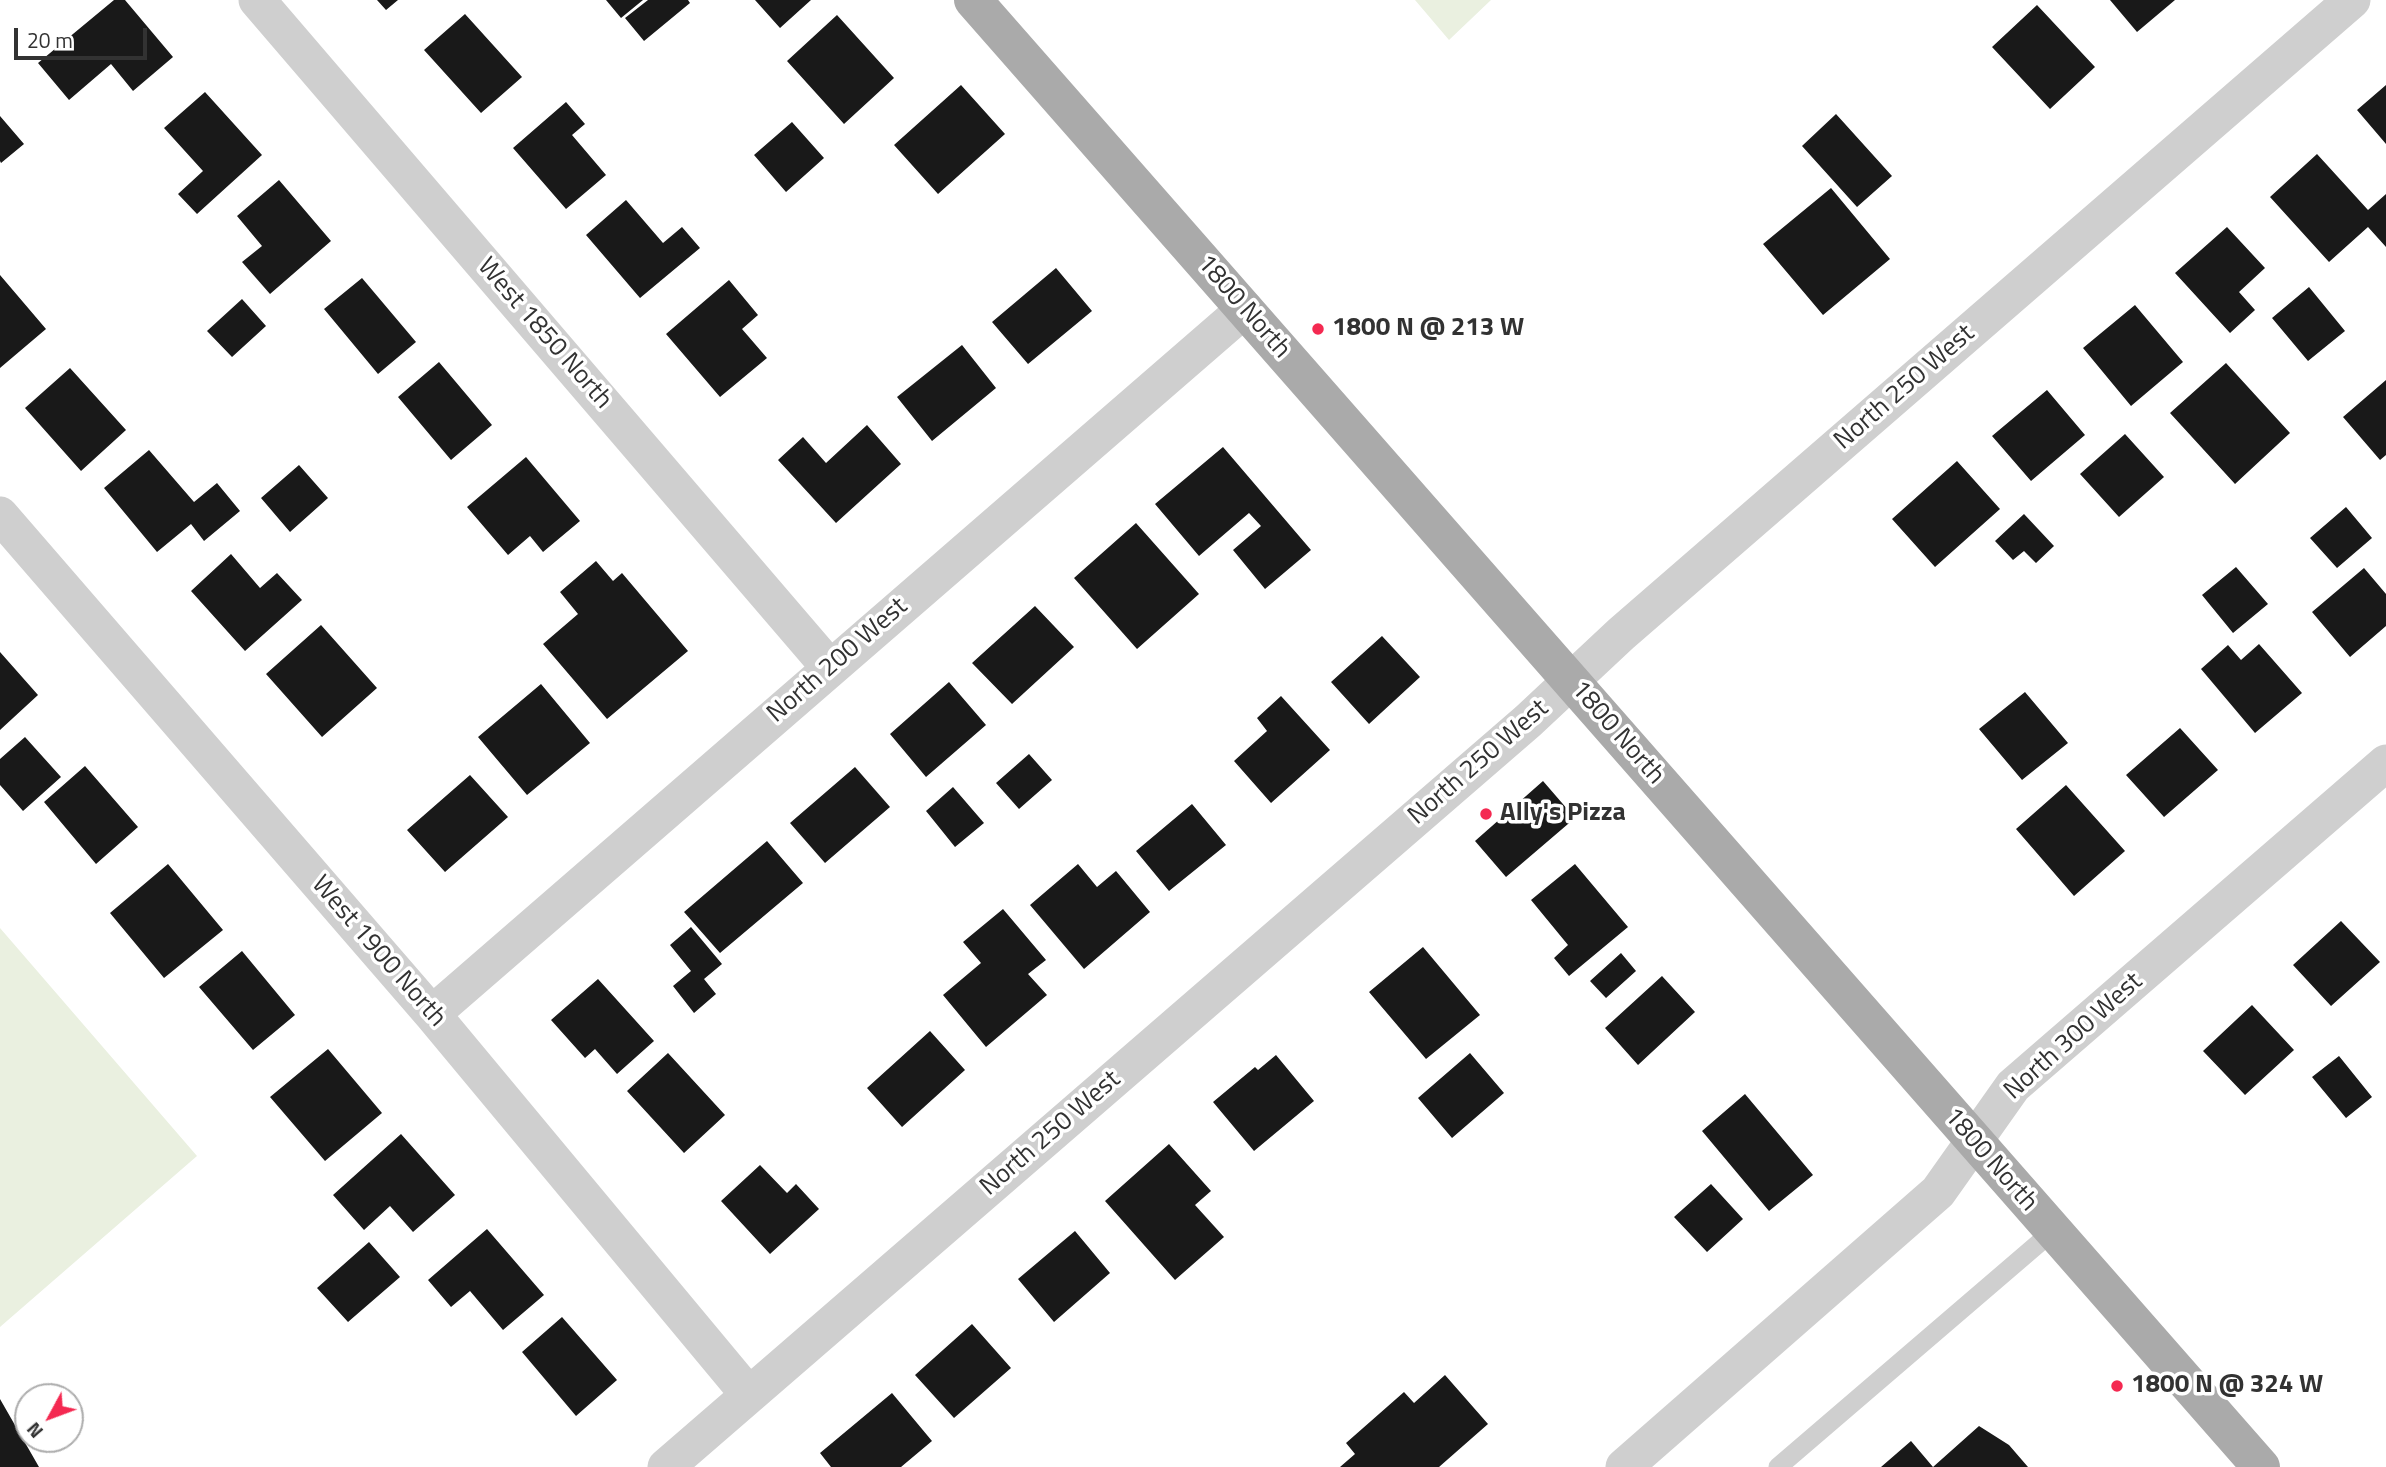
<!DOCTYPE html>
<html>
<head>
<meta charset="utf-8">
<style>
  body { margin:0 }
  #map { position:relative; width:2386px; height:1467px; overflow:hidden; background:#fff; font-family:"Titillium Web",sans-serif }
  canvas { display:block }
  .north { position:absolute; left:14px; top:1383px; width:70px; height:70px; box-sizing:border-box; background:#fff; border:2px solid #adadad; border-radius:50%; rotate:229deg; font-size:19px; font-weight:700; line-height:28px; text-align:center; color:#323232 }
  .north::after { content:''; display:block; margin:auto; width:24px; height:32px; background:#f42951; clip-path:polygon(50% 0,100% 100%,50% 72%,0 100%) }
  .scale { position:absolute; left:14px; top:28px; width:133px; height:32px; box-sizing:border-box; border:4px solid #323232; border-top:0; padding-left:9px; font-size:21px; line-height:24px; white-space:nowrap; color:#323232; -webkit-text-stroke:5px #fff; paint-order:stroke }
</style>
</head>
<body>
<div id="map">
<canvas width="2386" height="1467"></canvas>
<div class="north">N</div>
<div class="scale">20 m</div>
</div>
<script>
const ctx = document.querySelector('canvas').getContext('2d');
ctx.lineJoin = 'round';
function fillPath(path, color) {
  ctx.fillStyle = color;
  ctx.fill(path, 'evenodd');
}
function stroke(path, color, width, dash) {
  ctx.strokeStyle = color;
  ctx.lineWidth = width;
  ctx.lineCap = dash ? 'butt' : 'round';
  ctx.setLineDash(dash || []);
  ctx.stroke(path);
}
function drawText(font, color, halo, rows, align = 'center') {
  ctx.font = font + ' "Titillium Web",sans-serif';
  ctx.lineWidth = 7;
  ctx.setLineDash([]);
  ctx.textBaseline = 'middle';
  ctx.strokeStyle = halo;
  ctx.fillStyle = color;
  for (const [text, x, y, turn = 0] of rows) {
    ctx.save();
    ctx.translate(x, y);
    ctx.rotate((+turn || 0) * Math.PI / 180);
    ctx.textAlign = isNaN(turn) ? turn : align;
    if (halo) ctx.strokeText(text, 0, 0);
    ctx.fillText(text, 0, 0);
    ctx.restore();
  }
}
fillPath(new Path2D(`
  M1415 0H1491L1449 40Z
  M0 928 197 1156 0 1327Z`), '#eaf0e0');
fillPath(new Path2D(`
  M114 0H125L173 57 133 91 111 64 69 100 38 63Z
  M377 0H398L386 10Z
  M606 0H643L621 18Z
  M648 0H688L690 3 644 41 625 18Z
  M755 0H811L780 28Z
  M2110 0H2175L2137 32Z
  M2037 5 2095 67 2050 109 1992 47Z
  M465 14 522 77 481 113 424 50Z
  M837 15 894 78 844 124 787 61Z
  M961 85 1005 134 938 194 894 145Z
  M2386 85V144L2357 110Z
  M205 92 262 155 197 214 178 194 203 171 164 128Z
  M566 102 585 124 572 135 606 175 566 209 513 148Z
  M1836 114 1892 176 1857 207 1802 146Z
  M0 116 24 144 1 163 0 161Z
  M792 122 824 158 786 192 754 155Z
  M2317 154 2368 210 2386 194V247L2368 227 2329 262 2270 197Z
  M279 180 331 241 270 294 242 262 262 246 237 216Z
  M1831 188 1890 259 1823 315 1763 244Z
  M626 200 663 243 682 227 700 248 640 298 586 235Z
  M2227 227 2265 268 2239 292 2255 310 2230 333 2175 273Z
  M1056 268 1092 311 1028 364 992 322Z
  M0 275 46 329 0 368Z
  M362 278 416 342 378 374 324 309Z
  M729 280 758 315 742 329 767 358 720 397 666 334Z
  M2309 287 2345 331 2308 361 2272 318Z
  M242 299 266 326 232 357 207 331Z
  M2135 305 2183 362 2131 406 2083 348Z
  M962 345 996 388 932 441 897 397Z
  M439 362 492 425 451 460 398 397Z
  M2226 363 2290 433 2235 484 2170 413Z
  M70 368 126 430 81 471 25 408Z
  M2386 380V455L2380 460 2343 417Z
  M2047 390 2085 435 2031 481 1992 436Z
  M867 425 901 464 836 523 778 460 803 437 826 463Z
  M2125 434 2164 477 2119 517 2080 474Z
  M1223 447 1311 550 1265 589 1233 550 1261 526 1249 513 1199 556 1155 504Z
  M149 450 194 502 217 483 240 511 204 541 191 524 157 552 104 488Z
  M526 457 580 521 543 552 530 536 508 555 467 507Z
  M1957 461 2000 509 1935 567 1892 519Z
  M299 465 328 498 290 532 261 498Z
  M2346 507 2372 538 2337 568 2310 538Z
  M2024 514 2054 546 2036 563 2024 551 2013 560 1995 541Z
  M1136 523 1199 594 1137 649 1074 578Z
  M231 554 260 588 277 573 302 600 245 651 191 591Z
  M596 561 613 581 622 573 688 651 607 719 543 644 578 614 560 592Z
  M2236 567 2268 604 2233 633 2202 595Z
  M2364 568 2386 594V626L2350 657 2312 612Z
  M1035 606 1074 647 1012 704 972 663Z
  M321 625 377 688 322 737 266 674Z
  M1382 636 1420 677 1369 724 1331 682Z
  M2259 644 2302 693 2255 733 2201 669 2228 645 2241 660Z
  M0 652 38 695 0 730Z
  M949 682 986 725 926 777 890 734Z
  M541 684 590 743 527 795 478 737Z
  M2025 692 2068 743 2022 780 1979 729Z
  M1281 696 1330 750 1271 803 1234 761 1267 731 1257 718Z
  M2180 728 2218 770 2164 817 2126 775Z
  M25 737 61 777 23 811 0 785V759Z
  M1029 754 1052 780 1019 809 996 783Z
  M85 766 138 827 96 864 44 802Z
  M855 767 890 807 825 863 790 823Z
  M470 775 508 817 445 872 407 830Z
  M1543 781 1575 818 1506 877 1475 841Z
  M2066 785 2125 851 2074 896 2016 829Z
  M953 787 984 823 955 847 926 811Z
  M1192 804 1226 845 1169 891 1136 851Z
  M767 841 803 883 720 953 684 912Z
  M168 864 223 930 164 978 110 913Z
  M1078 864 1097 887 1116 871 1150 912 1084 969 1030 905Z
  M1575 864 1628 927 1569 976 1554 958 1568 945 1531 900Z
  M1003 909 1046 960 1028 974 1047 995 986 1047 943 995 981 963 963 942Z
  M2341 921 2380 962 2331 1006 2293 965Z
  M691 927 722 964 704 979 716 994 694 1013 673 986 691 971 670 945Z
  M1423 947 1480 1015 1426 1059 1369 992Z
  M242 951 295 1015 253 1050 199 987Z
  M1621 953 1636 971 1606 998 1590 981Z
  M1662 976 1695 1012 1638 1065 1605 1028Z
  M598 979 654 1041 617 1074 595 1049 585 1058 551 1020Z
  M2252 1005 2294 1050 2245 1095 2203 1051Z
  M930 1031 965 1070 902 1127 867 1088Z
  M328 1049 382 1113 325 1161 270 1097Z
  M668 1053 725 1115 684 1153 627 1091Z
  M1470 1053 1504 1093 1452 1138 1418 1098Z
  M1276 1055 1314 1101 1254 1151 1213 1102 1255 1067 1258 1070Z
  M2339 1056 2372 1097 2346 1118 2312 1077Z
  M1745 1094 1813 1175 1769 1211 1702 1131Z
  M401 1134 455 1195 413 1232 390 1206 364 1230 333 1195Z
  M1169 1144 1211 1191 1195 1205 1224 1237 1175 1280 1105 1201Z
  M760 1165 787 1193 796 1184 819 1209 770 1254 721 1201Z
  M1711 1184 1743 1219 1707 1252 1674 1217Z
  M487 1229 544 1295 503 1330 470 1291 451 1307 428 1280Z
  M1075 1231 1110 1273 1054 1322 1018 1279Z
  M369 1242 400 1277 348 1322 317 1288Z
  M562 1317 617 1380 576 1416 522 1352Z
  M972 1324 1011 1368 954 1418 915 1375Z
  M1445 1375 1488 1424 1439 1467H1340L1355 1454 1346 1443 1404 1392 1414 1403Z
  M892 1393 932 1441 901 1467H831L820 1453Z
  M0 1399 39 1467H0Z
  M1979 1426 2009 1445 2028 1467H1881L1911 1441 1933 1467Z`), '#191919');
stroke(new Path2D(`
  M1778 1467 2053 1231`), '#cfcfcf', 19);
stroke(new Path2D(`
  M257 0 830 668
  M0 515 432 1014 749 1395
  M432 1014 1245 309
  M666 1467 1528 721 1621 634 2352 0
  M1624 1467 1938 1192 2013 1086 2386 763`), '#cfcfcf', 37);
stroke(new Path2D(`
  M973 0 2261 1467`), '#aaa', 38);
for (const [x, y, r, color] of [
  [1318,329,7,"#f42951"],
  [1486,814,7,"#f42951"],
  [2117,1386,7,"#f42951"]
]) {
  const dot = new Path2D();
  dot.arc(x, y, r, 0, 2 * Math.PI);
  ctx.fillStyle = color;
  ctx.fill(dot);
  stroke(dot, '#fff', 2.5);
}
drawText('26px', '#323232', '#fff', [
  ["1800 North",1243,307,49],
  ["West 1850 North",544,334,49],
  ["North 250 West",1905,388,-41],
  ["North 200 West",838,661,-41],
  ["1800 North",1617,733,49],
  ["North 250 West",1479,763,-41],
  ["West 1900 North",378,952,49],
  ["North 300 West",2074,1037,-42],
  ["North 250 West",1051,1134,-41],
  ["1800 North",1990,1160,49]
]);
drawText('bold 26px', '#323232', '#fff', [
  ["1800 N @ 213 W",1332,329],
  ["Ally's Pizza",1500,814],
  ["1800 N @ 324 W",2131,1386]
], 'left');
</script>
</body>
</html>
